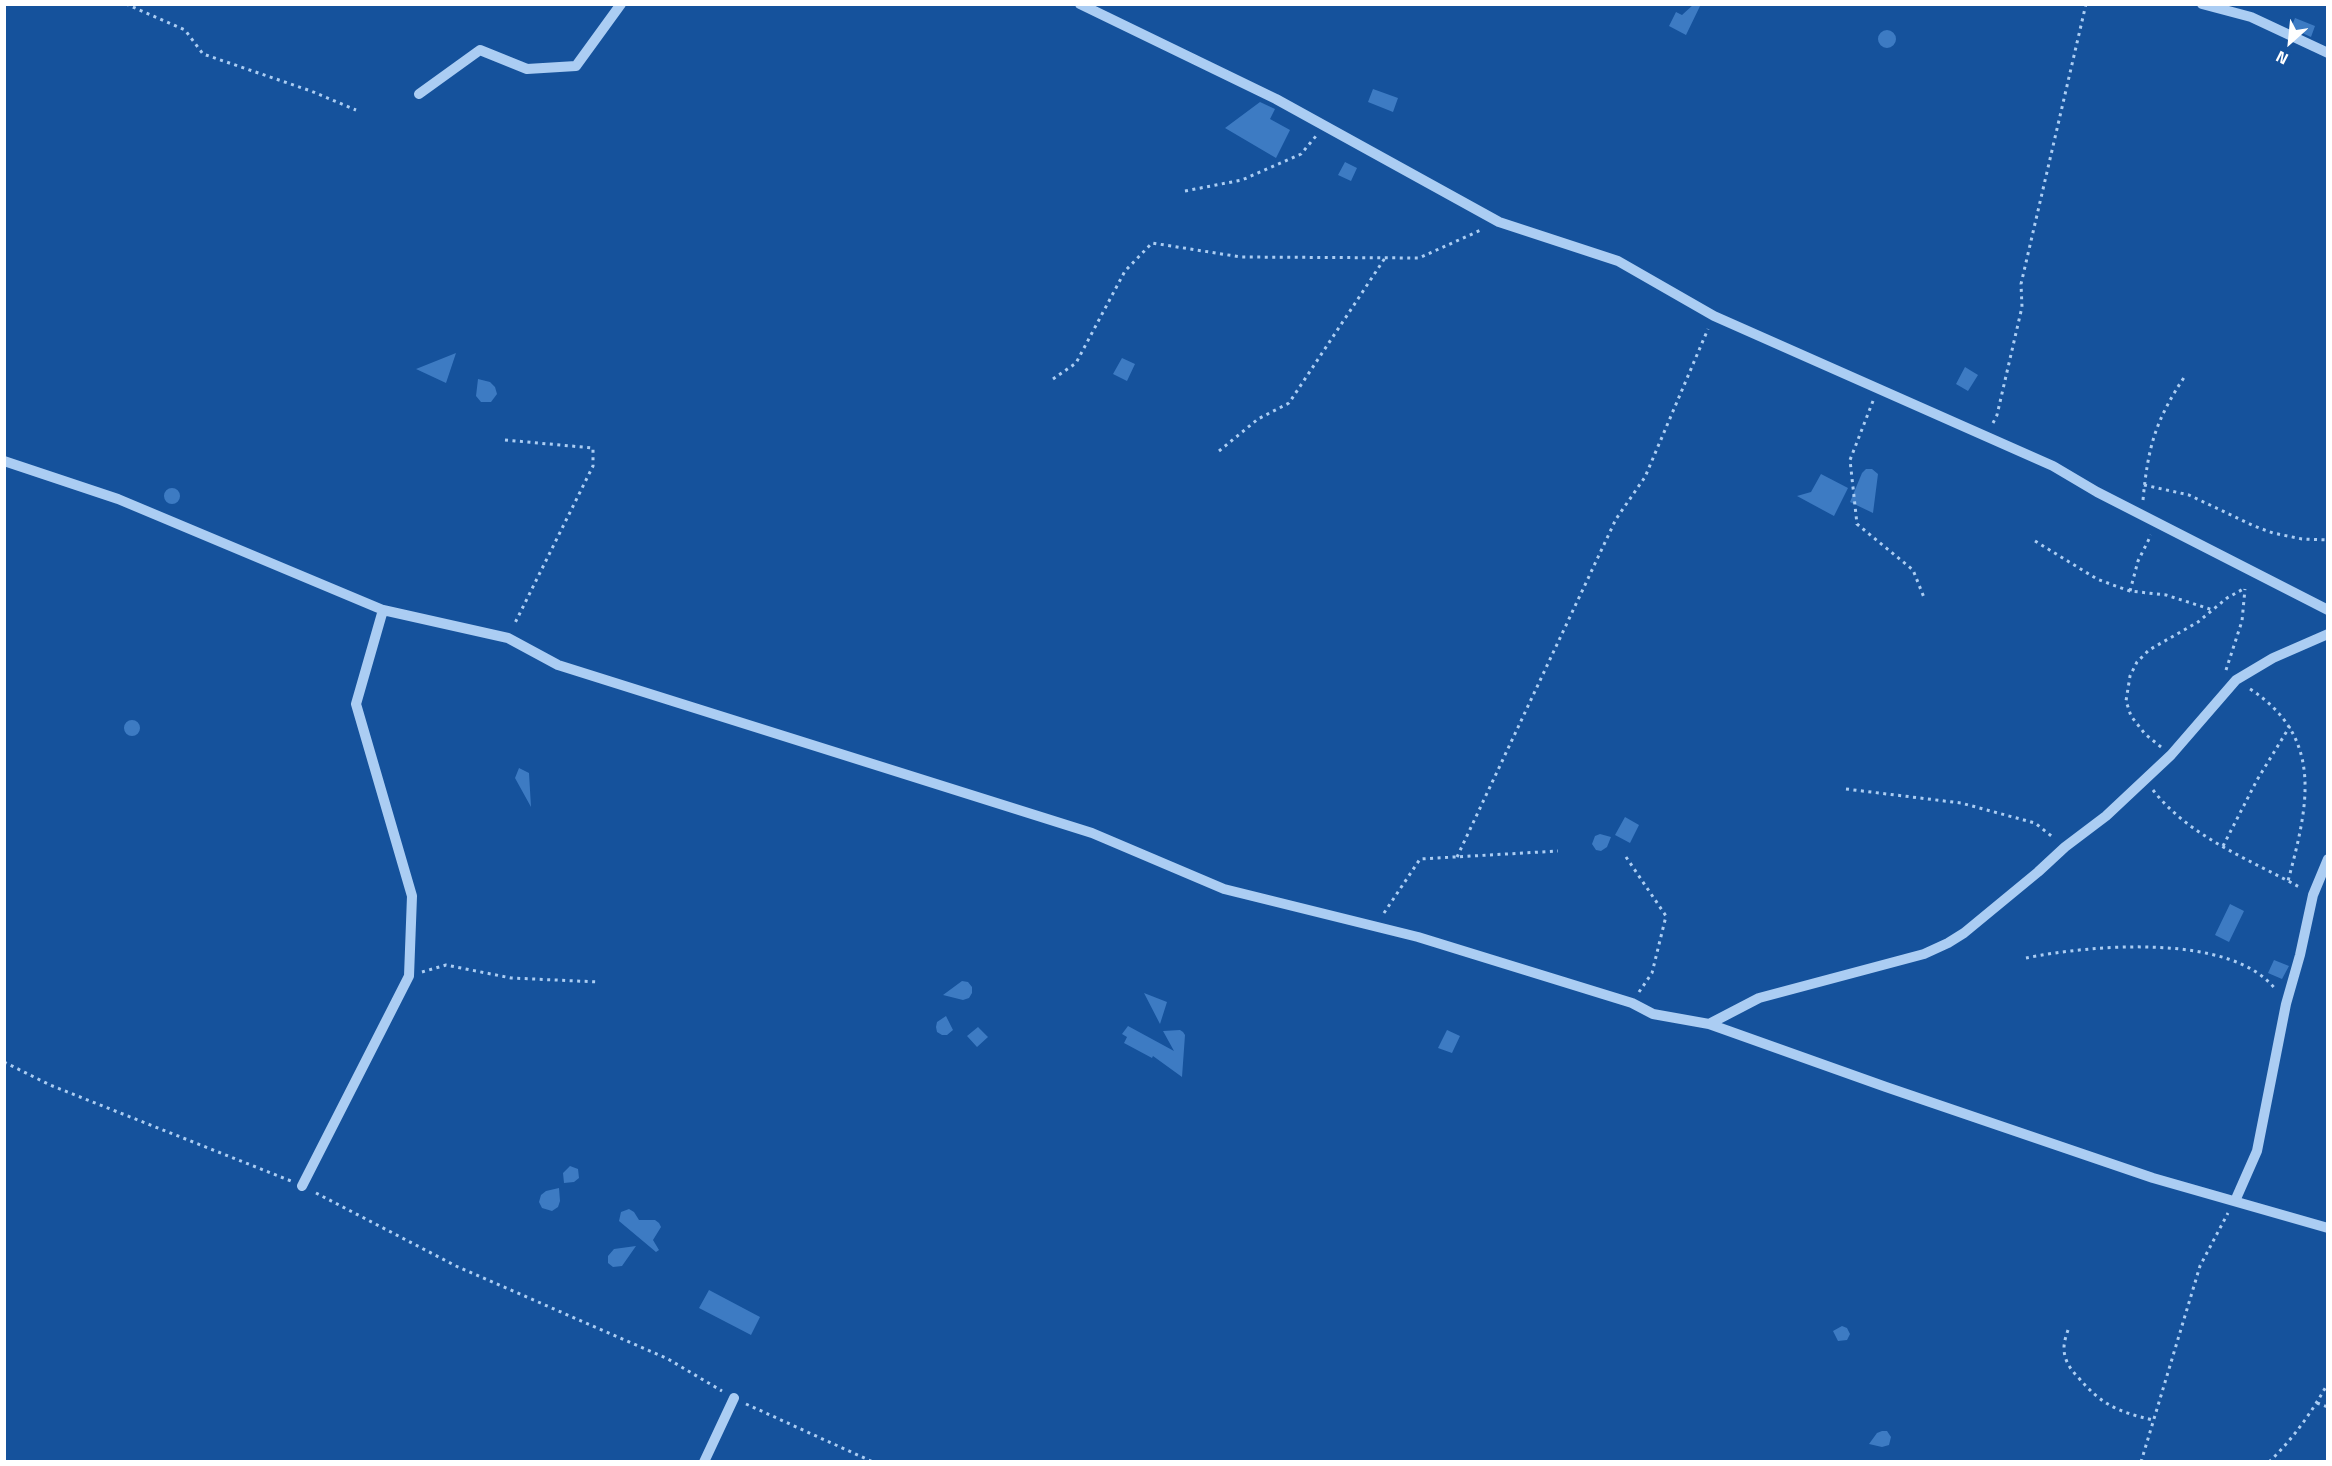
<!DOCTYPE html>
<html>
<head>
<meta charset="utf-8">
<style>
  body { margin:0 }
  #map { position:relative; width:2332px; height:1466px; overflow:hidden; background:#15529c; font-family:"Titillium Web",sans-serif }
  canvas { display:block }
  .frame { position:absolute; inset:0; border:6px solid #fff; pointer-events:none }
  .north { position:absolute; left:2260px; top:12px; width:60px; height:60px; -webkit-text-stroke:4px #15529c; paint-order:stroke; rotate:207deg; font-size:16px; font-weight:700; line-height:24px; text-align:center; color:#fff }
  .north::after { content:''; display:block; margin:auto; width:21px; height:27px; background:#fff; clip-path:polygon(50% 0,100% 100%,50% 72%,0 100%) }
</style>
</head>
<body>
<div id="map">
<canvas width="2332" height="1466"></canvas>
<div class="frame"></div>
<div class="north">N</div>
</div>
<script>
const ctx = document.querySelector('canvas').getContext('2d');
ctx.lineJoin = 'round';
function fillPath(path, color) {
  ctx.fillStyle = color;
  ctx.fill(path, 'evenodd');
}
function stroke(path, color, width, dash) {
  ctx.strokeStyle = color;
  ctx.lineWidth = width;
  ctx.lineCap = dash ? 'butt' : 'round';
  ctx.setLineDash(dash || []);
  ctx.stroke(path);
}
fillPath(new Path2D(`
  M1694 4H1701L1686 35 1669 26 1676 12 1682 15Z
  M2295 18 2315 26 2311 37 2291 28Z
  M1878 39a9 9 0 1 1 18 0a9 9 0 1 1-18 0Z
  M1373 89 1398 98 1393 112 1368 102Z
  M1260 102 1275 109 1270 119 1290 130 1276 158 1225 128Z
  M1345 162 1357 168 1351 181 1338 175Z
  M456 353 446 383 416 369Z
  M1122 358 1135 364 1127 381 1113 374Z
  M1965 367 1978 375 1968 391 1956 384Z
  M478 379 490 382 495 387 497 394 491 402H481L476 396Z
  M1866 469H1872L1878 474 1873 513 1850 502 1862 473Z
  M1821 474 1848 488 1834 516 1797 496 1811 492Z
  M164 496a8 8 0 1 1 16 0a8 8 0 1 1-16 0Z
  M124 728a8 8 0 1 1 16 0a8 8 0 1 1-16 0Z
  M519 768 529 773 531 807 515 778Z
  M1625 817 1639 825 1630 843 1615 835Z
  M1600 834 1611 837 1607 847 1601 851 1596 850 1592 844 1595 836Z
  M2230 904 2244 911 2229 942 2215 935Z
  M2274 960 2289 966 2282 979 2268 973Z
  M962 981 968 982 972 987V993L969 998 963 1000 943 995Z
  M1144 993 1167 1002 1160 1024Z
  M946 1016 953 1030 947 1035H942L937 1032 936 1027 937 1022Z
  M1128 1026 1174 1051 1163 1031 1180 1030 1183 1032 1185 1035 1182 1077 1153 1056 1152 1058 1124 1043 1127 1037 1122 1034Z
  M978 1027 988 1037 977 1047 967 1036Z
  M1447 1030 1460 1036 1452 1053 1438 1048Z
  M570 1166 578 1169 579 1178 574 1182 564 1183 563 1173Z
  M559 1188 560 1201 558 1207 552 1211 542 1208 539 1202 541 1195 546 1191Z
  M629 1209 634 1212 639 1220H655L659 1223 661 1227 653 1240 659 1250 656 1252 619 1221 621 1212Z
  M636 1246 622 1266 613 1267 608 1263V1256L614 1249Z
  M709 1290 760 1317 751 1335 699 1308Z
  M1842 1326 1847 1328 1850 1334 1847 1340 1838 1341 1833 1331Z
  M1882 1431H1887L1891 1437 1889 1445 1882 1447 1869 1444 1877 1433Z`), '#3d7bc3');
stroke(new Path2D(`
  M126 4 185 30 203 54 311 91 356 110
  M1185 191 1242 180 1301 154 1316 136
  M1053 379 1076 363 1125 271 1152 243 1241 257 1419 258 1481 230
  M1873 401 1850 460 1857 524 1913 570 1925 600
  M1993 423 1997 415 2022 307 2021 284 2086 4
  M505 440 593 448V466L514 625
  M1219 451 1258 419 1289 403 1385 258
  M2144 485 2189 495 2254 526 2273 533 2302 539 2328 540
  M2143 500C2148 447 2155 421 2185 376
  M2035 541 2097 579 2113 585 2130 591 2166 595 2213 610
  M2130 591 2138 561 2151 535
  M2226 670 2242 621 2245 589
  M2250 689C2325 738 2308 806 2288 881
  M2161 747 2145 734 2131 716 2126 701 2130 676 2137 662 2149 650 2198 622 2227 598 2245 588
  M1846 789 1961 803 2035 823 2054 838
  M2153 790C2189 837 2251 860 2301 888
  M2223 846 2257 780 2290 726
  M1457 857 1616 519 1645 477 1708 329
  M1626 857 1666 916 1652 973 1639 992
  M1384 913 1420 859 1558 851
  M2026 958C2090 945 2232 932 2276 990
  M422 972 446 965 511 978 599 982
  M4 1062 50 1085 291 1181
  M316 1193 456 1266 668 1359 722 1391
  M2068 1330C2066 1336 2064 1342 2064 1348 2064 1360 2070 1369 2078 1377 2101 1405 2119 1412 2153 1420
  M2317 1403 2328 1407
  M746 1404 873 1462
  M2141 1462 2200 1266 2228 1213
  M2269 1462C2293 1439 2312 1412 2328 1383`), '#abcdf3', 3, [3, 4.5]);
stroke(new Path2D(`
  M1080 4 1276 99 1499 222 1618 261 1714 316 2053 466 2097 492 2328 610
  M2202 4 2251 17 2328 53
  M419 94 480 50 527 69 576 66 621 4
  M4 461 118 499 383 610 508 638 558 665 1092 833 1224 889 1418 937 1632 1003 1653 1014 1709 1024 1759 998 1924 954 1948 943 1964 933 2038 872 2065 847 2106 816 2171 755 2236 680 2273 658 2328 634
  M1709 1024 1886 1087 2153 1178 2328 1228
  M302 1186 409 976 412 896 356 704 383 610
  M2235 1201 2257 1151 2286 1004 2300 955 2313 895 2328 859
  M704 1462 734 1398`), '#abcdf3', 10);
</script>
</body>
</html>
